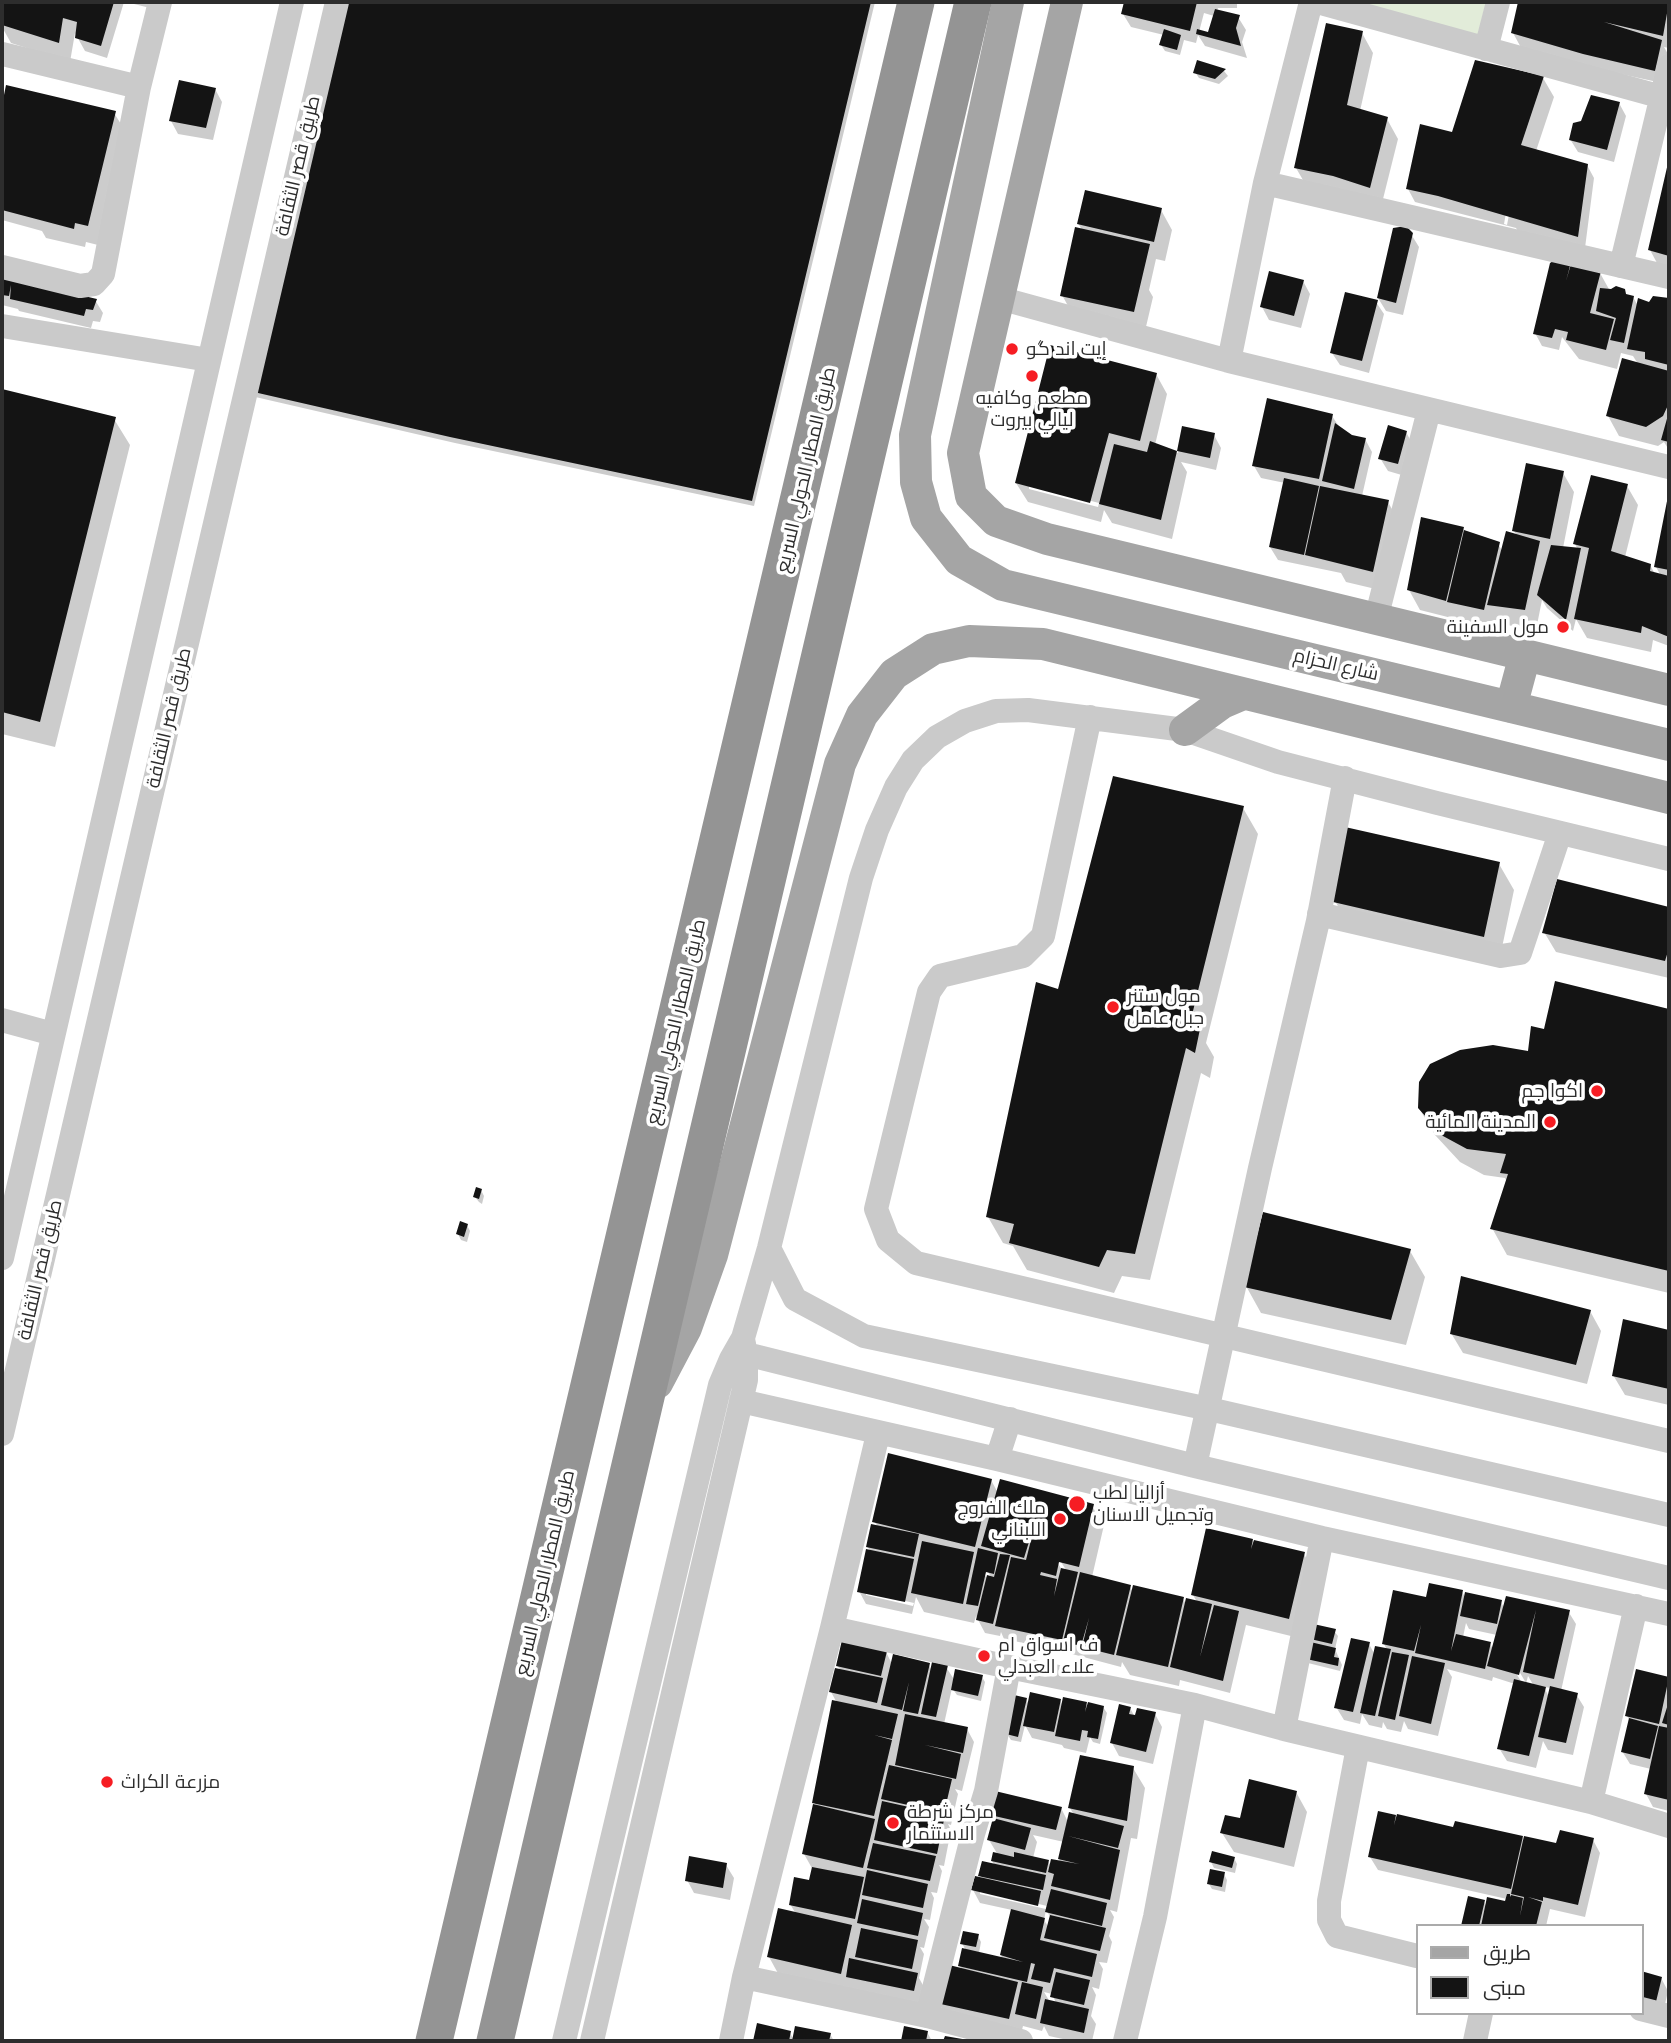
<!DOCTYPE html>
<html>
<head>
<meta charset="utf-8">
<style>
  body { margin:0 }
  #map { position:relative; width:1671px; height:2043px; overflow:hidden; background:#fff; font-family:Inter,Cairo,sans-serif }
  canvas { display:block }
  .frame { position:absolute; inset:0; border:4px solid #2d2d2d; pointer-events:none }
  .legend { position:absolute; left:1416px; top:1924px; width:228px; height:91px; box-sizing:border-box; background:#fff; border:2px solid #ababab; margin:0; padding:9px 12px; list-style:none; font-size:21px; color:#2d2d2d }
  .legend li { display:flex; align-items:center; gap:14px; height:35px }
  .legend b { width:35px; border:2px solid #ababab }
</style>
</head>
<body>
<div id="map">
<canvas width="1671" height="2043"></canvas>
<div class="frame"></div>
<ul class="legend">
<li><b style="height:9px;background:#a5a5a5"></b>طريق</li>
<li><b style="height:19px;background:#141414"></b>مبنى</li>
</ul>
</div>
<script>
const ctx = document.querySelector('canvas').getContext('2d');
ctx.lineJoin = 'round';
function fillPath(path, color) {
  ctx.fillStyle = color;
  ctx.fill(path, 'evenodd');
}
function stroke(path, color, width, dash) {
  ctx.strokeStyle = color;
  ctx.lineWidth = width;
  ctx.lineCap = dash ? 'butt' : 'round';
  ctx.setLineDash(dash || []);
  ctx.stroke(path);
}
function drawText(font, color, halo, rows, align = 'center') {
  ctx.font = font + ' Inter,Cairo,sans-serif';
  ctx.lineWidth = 7;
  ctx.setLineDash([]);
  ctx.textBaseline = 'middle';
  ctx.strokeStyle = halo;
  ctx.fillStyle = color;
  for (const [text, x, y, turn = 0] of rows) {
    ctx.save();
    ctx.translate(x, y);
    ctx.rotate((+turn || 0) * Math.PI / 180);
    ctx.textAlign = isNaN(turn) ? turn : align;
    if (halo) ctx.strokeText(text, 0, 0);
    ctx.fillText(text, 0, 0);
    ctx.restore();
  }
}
fillPath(new Path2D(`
  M1338 2H1486L1477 38Z`), '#e2ecd9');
fillPath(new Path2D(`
  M4 2H124L107 58 85 51 75 33 70 62 11 43 2 27Z
  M126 2H159L158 10Z
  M344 2H875L754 506 455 443 251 396Z
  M1126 2H1237V8H1218L1217 11 1238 17 1246 30 1242 42 1247 58 1205 46 1198 35 1196 43 1184 40 1180 55 1165 51 1161 45 1164 35 1131 27 1123 14ZM1204 13 1214 16 1209 34 1199 32Z
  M1520 2H1669V48L1664 47 1668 54 1662 83 1524 53 1513 33Z
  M1362 33 1373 53 1360 111 1387 119 1398 139 1381 207 1307 187 1296 168Z
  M1198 63 1224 71 1228 76 1219 84 1199 78 1195 72Z
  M1543 78 1554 97 1536 151 1587 165 1594 178 1585 248 1520 235 1516 228 1415 202 1408 189 1456 136ZM1515 163H1519L1507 225 1504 224Z
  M7 87 114 113 126 132 98 245 86 242 85 247 46 238 42 231 2 220V113Z
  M215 89 222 102 213 140 178 134 171 121Z
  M1619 103 1626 116 1614 162 1578 152 1570 139 1583 122Z
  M1669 168V266L1657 263 1650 250Z
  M1161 210 1172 230 1165 261 1156 259 1149 290 1153 297 1145 331 1073 315 1062 295 1082 230 1078 223Z
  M1411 234 1419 247 1403 315 1386 311 1378 298Z
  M1568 267 1571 272 1600 273 1610 291 1624 290 1627 296 1633 297 1638 306 1650 304 1654 298 1669 300V450L1664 442 1658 446 1619 436 1608 416 1638 364 1633 356 1621 353 1617 369 1579 359 1562 337 1559 350 1542 346 1535 333Z
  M2 278 95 300 103 313 100 322 93 321 91 328 19 311 18 309 2 305Z
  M1303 281 1310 294 1301 328 1269 320 1262 307Z
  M1376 302 1384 314 1369 373 1340 365 1332 353Z
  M1156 374 1167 394 1155 445 1178 453 1183 429 1214 435 1221 448 1216 470 1181 462 1187 472 1172 539 1112 523 1104 510 1101 522 1028 502 1016 483ZM1029 485 1099 503 1098 507 1029 489Z
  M2 391 114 419 130 445 55 747 2 734Z
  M1332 416 1340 428 1352 436 1365 439 1372 452 1362 496 1388 502 1399 522 1384 591 1346 582 1341 573 1278 560 1270 547 1285 483 1261 478 1254 466Z
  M1406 432 1413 445 1405 476 1388 471 1380 458Z
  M1563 473 1574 492 1563 548 1578 550 1575 544 1627 486 1638 505 1625 557 1650 565 1655 574 1661 576 1656 567 1669 499V646L1653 640 1651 652 1587 638 1576 619 1573 631 1547 608 1542 600 1536 630 1501 624 1497 618 1495 629 1420 610 1409 590 1463 528 1465 532 1498 544 1503 552 1517 536 1514 531Z
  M1243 808 1258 834 1206 1043 1214 1057 1210 1078 1201 1073 1150 1280 1122 1276 1114 1293 1027 1270 1013 1246 1003 1243 988 1217 1059 991Z
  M1499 864 1514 890 1499 962 1350 928 1335 901Z
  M1559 881 1669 909V978L1556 952 1544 932Z
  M1556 984 1669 1011V1293L1507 1255 1492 1228 1507 1182 1505 1178 1484 1175 1460 1162 1435 1135 1419 1108 1529 1053 1546 1031Z
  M481 1190 484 1196 482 1204 479 1202 475 1197Z
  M467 1225 470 1231 467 1242 461 1240 458 1234Z
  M1410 1251 1425 1277 1406 1345 1261 1313 1246 1286Z
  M1590 1311 1601 1331 1587 1384 1463 1353 1451 1333Z
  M1625 1321 1669 1332V1405L1625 1395 1613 1375Z
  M991 1480 998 1493 1092 1506 1104 1525 1092 1577 1130 1587 1133 1592 1183 1599 1186 1604 1197 1602 1193 1595 1207 1530 1304 1554 1315 1574 1299 1638 1246 1625 1230 1693 1180 1680 1179 1686 1130 1675 1122 1662 1121 1667 1072 1654 1069 1649 1068 1652 1004 1639 1001 1632 1000 1636 985 1633 976 1616 974 1623 924 1612 916 1597 912 1614 866 1604 859 1591 871 1552 867 1546 878 1527 874 1521ZM1056 1554 1066 1570H1062L1053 1555ZM984 1565 991 1577H986L981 1567ZM866 1592 914 1603 913 1606 866 1595Z
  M1462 1592 1465 1597 1501 1602 1504 1608 1568 1611 1576 1624 1561 1691 1576 1694 1584 1707 1573 1755 1548 1750 1543 1741 1536 1768 1507 1761 1499 1748 1515 1684 1493 1677 1492 1681 1447 1669 1452 1677 1438 1736 1408 1729 1404 1721 1401 1732 1387 1729 1383 1722 1382 1728 1369 1725 1362 1714 1360 1724 1344 1720 1336 1707 1369 1644 1375 1655 1387 1650 1384 1644 1428 1599ZM1466 1623 1469 1629 1497 1635 1493 1649 1490 1644 1463 1637ZM1516 1666 1526 1683H1522L1513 1668ZM1528 1676 1534 1686 1526 1684ZM1544 1687 1551 1688 1549 1697Z
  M1334 1631 1338 1636 1335 1649 1342 1665 1340 1671 1308 1663 1307 1638Z
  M886 1652 892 1664 929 1665 932 1671 946 1667 955 1681 982 1677 985 1682 981 1701 957 1695 952 1688 944 1724 967 1729 974 1742 962 1791 955 1789 958 1794 951 1825 948 1824 951 1830 944 1866 939 1865 942 1871 937 1893 931 1892 934 1898 930 1920 924 1919 929 1927 924 1948 920 1947 924 1954 919 1978 924 1987 921 2003 780 1977 769 1957 796 1914 790 1904 811 1883 813 1870 804 1854 817 1807 814 1802 837 1703 831 1692 841 1671 837 1665Z
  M1637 1671 1669 1679V1811L1653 1807 1646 1794 1651 1769 1630 1764 1622 1751 1630 1721 1627 1716Z
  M1026 1699 1029 1705 1060 1700 1063 1706 1086 1704 1089 1708 1103 1707 1107 1713 1100 1744 1093 1742 1090 1737 1086 1753 1064 1748 1062 1745 1032 1738 1025 1725 1021 1742 1011 1740 1007 1734Z
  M1130 1708 1136 1719 1155 1714 1162 1727 1153 1764 1119 1756 1112 1743Z
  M1133 1768 1145 1788 1137 1839 1131 1838 1117 1912 1110 1910 1114 1917 1109 1936 1112 1942 1107 1963 1099 1962 1103 1969 1099 1989 1092 1987 1096 1995 1091 2016 1096 2024 1092 2041H1072L1049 2036 1044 2026 1042 2031 1023 2026 1020 2038 950 2022 938 2002 962 1970 960 1966 966 1951 962 1943 978 1936 981 1942 979 1953 1001 1958 1012 1910 980 1903 973 1890 983 1880 980 1875 995 1866 992 1861 998 1855 989 1840 995 1820 991 1814 1061 1808 1068 1822 1074 1815 1070 1808ZM1033 1835 1064 1842 1059 1862 1051 1866 1048 1861 1033 1858 1037 1842ZM980 1890 1047 1906 1046 1909 980 1894ZM1046 1910 1051 1918 1049 1928 1044 1920ZM1044 1992 1052 1994 1056 2003 1050 2002Z
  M1296 1792 1307 1812 1294 1867 1234 1852 1222 1833 1241 1820Z
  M1380 1813 1455 1829 1522 1837 1525 1842 1558 1845 1593 1840 1600 1853 1585 1917 1550 1909 1546 1926H1463L1484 1902 1487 1907 1506 1903 1507 1899 1378 1870 1370 1857Z
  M1234 1858 1237 1864 1235 1873 1214 1868 1211 1862Z
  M726 1865 734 1878 730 1900 694 1893 687 1880Z
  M1224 1874 1227 1880 1225 1892 1212 1889 1209 1884Z
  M1661 1978 1668 1991 1661 2022 1631 2014Z
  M758 2025 790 2033 794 2040 830 2034 834 2041H754Z
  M905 2028 927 2032 932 2041H903Z`), '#0003');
fillPath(new Path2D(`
  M3 2H114L101 46 75 38 77 22 63 18 59 43 2 25Z
  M342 2H871L752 501 450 437 245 390Z
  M1124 2H1197L1190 31 1121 14Z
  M1518 2H1669L1663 36 1604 22 1662 40 1655 71 1583 54 1511 33Z
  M1215 9 1240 15 1236 28 1241 46 1196 34 1197 29 1208 32Z
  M1326 23 1363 31 1347 105 1388 117 1370 188 1333 176 1294 168Z
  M1164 29 1181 35 1177 50 1159 45Z
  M1197 60 1226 69 1215 79 1193 73Z
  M1475 60 1544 76 1521 145 1588 164 1578 237 1438 196 1406 189 1420 124 1452 132Z
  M179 80 216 88 206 128 169 121Z
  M6 85 116 111 88 226 75 223 74 229 2 210V105Z
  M1591 95 1620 102 1607 150 1569 140 1573 123 1581 121Z
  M1668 163H1669V256L1648 250Z
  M1085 190 1162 208 1154 242 1077 224Z
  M1406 226 1413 233 1396 303 1377 298 1393 228Z
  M1075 227 1150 244 1134 312 1060 296Z
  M1558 258 1570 266 1566 281 1571 264 1601 271 1590 313 1614 319 1606 350 1566 340 1568 332 1555 329 1552 338 1533 334 1550 263Z
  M1269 271 1304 280 1294 316 1260 307Z
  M2 277 97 299 93 310 86 309 84 316 10 299 11 285 9 296 2 295Z
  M1616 286 1625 289 1626 294 1634 296 1624 343 1610 340 1616 318 1596 311 1600 288 1611 289Z
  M1345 292 1378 300 1362 361 1330 353Z
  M1653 296 1669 298V365L1645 359V352L1627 349 1638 298 1649 302Z
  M1050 345 1157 373 1140 441 1109 433 1090 503 1015 483Z
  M1622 358 1669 371V403L1663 416 1646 427 1606 416Z
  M2 389 116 417 40 722 2 712Z
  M1267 398 1333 414 1319 479 1252 466Z
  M1668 415 1669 416V442L1661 440Z
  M1335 423 1352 435 1366 438 1354 489 1322 481Z
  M1388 425 1407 431 1398 464 1378 459Z
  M1182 426 1215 433 1210 458 1177 451Z
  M1150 441 1177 451 1161 520 1099 504 1114 444 1147 452Z
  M1526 463 1564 471 1550 539 1512 531Z
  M1591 475 1628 484 1611 551 1651 564 1650 571 1669 576V637L1642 626 1641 633 1574 619 1589 548 1573 544Z
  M1284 478 1319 486 1304 555 1269 547Z
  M1320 486 1389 500 1373 572 1305 555Z
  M1668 496H1669V570L1654 567Z
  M1421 517 1464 527 1446 601 1407 590Z
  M1464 530 1500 542 1484 610 1447 602Z
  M1506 531 1540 541 1525 610 1487 605Z
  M1551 545 1581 548 1566 620 1537 595Z
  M1113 776 1244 806 1189 1027 1200 1029 1195 1053 1186 1048 1135 1254 1107 1250 1099 1267 1009 1243 1014 1224 986 1217 1036 982 1058 989Z
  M1345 827 1500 862 1484 937 1333 902Z
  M1557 879 1669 907V948L1665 961 1542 933Z
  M1555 981 1669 1009V1271L1490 1229 1508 1174 1500 1173 1506 1154 1467 1149 1443 1136 1418 1108 1419 1082 1430 1064 1460 1050 1493 1045 1528 1051 1531 1026 1544 1029Z
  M476 1187 482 1189 479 1199 473 1197Z
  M1263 1212 1411 1249 1391 1320 1244 1287Z
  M460 1221 468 1224 464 1237 456 1234Z
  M1461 1276 1591 1310 1576 1365 1450 1334Z
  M1623 1319 1669 1330V1389L1612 1376Z
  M888 1453 992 1479 975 1547 872 1522Z
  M1000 1479 1094 1504 1079 1567 1059 1562 1056 1576 1041 1572 1040 1575 1057 1579 1054 1596 1061 1568 1078 1572 1062 1640 995 1626 1011 1557 1026 1560 1037 1516 1024 1558 981 1546Z
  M871 1524 919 1534 914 1557 866 1547Z
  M1206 1528 1253 1539 1251 1549 1254 1540 1305 1552 1289 1619 1191 1595Z
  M922 1541 974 1552 963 1604 911 1593Z
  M978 1548 998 1553 994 1574 986 1572 978 1606 966 1604Z
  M866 1549 914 1559 905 1602 857 1592Z
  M1000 1554 1010 1555 993 1624 976 1620 987 1575 994 1577Z
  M1080 1572 1131 1585 1114 1655 1082 1647 1089 1618 1081 1646 1063 1642Z
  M1429 1583 1463 1590 1451 1651 1456 1634 1491 1642 1485 1669 1415 1653 1421 1625 1414 1651 1382 1644 1393 1590 1426 1597Z
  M1133 1585 1184 1597 1168 1667 1116 1655Z
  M1465 1592 1502 1600 1497 1624 1460 1616Z
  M1506 1596 1570 1610 1554 1679 1523 1672 1536 1610 1519 1675 1487 1666Z
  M1186 1598 1212 1604 1200 1657 1214 1605 1239 1611 1223 1681 1170 1667Z
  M1309 1623 1336 1629 1332 1644 1306 1638Z
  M1351 1638 1370 1642 1353 1712 1334 1708Z
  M842 1640 887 1651 881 1676 836 1666Z
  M1306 1641 1336 1648 1334 1657 1339 1658 1338 1666 1302 1658Z
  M1375 1646 1391 1649 1375 1716 1360 1713Z
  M1392 1652 1409 1655 1395 1720 1378 1716Z
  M893 1654 930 1663 918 1714 903 1711 909 1682 902 1710 881 1705Z
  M1412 1656 1445 1663 1431 1724 1399 1716Z
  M932 1662 948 1665 936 1717 921 1714Z
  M835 1668 883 1678 877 1703 829 1692Z
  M955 1669 983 1675 978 1696 951 1690Z
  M1636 1669 1669 1677 1659 1724 1625 1716Z
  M1514 1679 1546 1687 1529 1756 1497 1749Z
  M1550 1686 1578 1693 1566 1743 1538 1737Z
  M1030 1692 1061 1699 1054 1732 1023 1726Z
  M1014 1695 1027 1698 1018 1737 1006 1734Z
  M1063 1697 1087 1702 1085 1712 1088 1702 1104 1706 1098 1739 1087 1737 1088 1731 1082 1730 1080 1741 1055 1736Z
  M832 1700 898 1714 892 1739 874 1735 892 1740 874 1816 812 1803Z
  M1669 1701V1725L1662 1723Z
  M1119 1704 1131 1707 1129 1714 1135 1715 1137 1708 1156 1712 1146 1752 1110 1743Z
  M905 1714 968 1727 963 1753 925 1745 961 1754 956 1779 895 1765Z
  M1629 1718 1658 1726 1650 1759 1621 1752Z
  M1659 1726 1669 1728V1800L1644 1794Z
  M1080 1755 1134 1766 1127 1821 1068 1808Z
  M889 1765 952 1779 944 1813 881 1799Z
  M1249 1779 1297 1791 1284 1848 1220 1833 1225 1815 1240 1818Z
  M995 1791 1062 1807 1056 1830 990 1815Z
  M882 1801 945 1815 937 1854 874 1840Z
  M813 1804 875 1819 863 1868 802 1854Z
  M1378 1811 1396 1815 1394 1825 1397 1814 1453 1827 1455 1821 1523 1836 1511 1889 1368 1857Z
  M1069 1812 1124 1826 1118 1848 1068 1836 1120 1850 1110 1900 1051 1886 1054 1874 1048 1872 1051 1859 1079 1864 1058 1859Z
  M993 1818 1031 1828 1025 1850 987 1840Z
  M1560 1830 1594 1838 1578 1905 1543 1897V1901L1528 1897 1542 1902 1536 1926H1481L1487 1897 1505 1901 1507 1894H1510V1897L1511 1895 1523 1898 1520 1916 1524 1897 1511 1894 1524 1836 1556 1843Z
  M873 1843 936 1856 930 1881 867 1868Z
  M1212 1851 1235 1857 1232 1868 1209 1862Z
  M993 1852 1014 1857V1852L1049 1860 1046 1873 991 1861Z
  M689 1856 727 1863 723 1888 685 1881Z
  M982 1861 1046 1875 1043 1890 978 1876Z
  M812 1867 864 1877 855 1919 789 1905 794 1877 809 1880Z
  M1210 1869 1225 1872 1222 1887 1207 1884Z
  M867 1870 928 1884 923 1908 862 1895Z
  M975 1876 1041 1891 1038 1906 971 1890Z
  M1051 1889 1107 1903 1102 1926 1045 1912Z
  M1468 1896 1485 1900 1479 1926H1461Z
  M862 1899 923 1913 918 1936 857 1923Z
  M778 1908 852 1925 841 1974 767 1957Z
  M1011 1909 1045 1918 1040 1940 1097 1954 1092 1977 1054 1968 1050 1983 1031 1979 1035 1964 1031 1963 1027 1982 958 1966 962 1948 1023 1962 1000 1955Z
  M1050 1915 1106 1928 1100 1951 1044 1938Z
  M861 1928 918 1940 912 1969 855 1957Z
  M963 1931 979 1934 976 1947 960 1944Z
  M849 1958 918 1973 914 1991 846 1977Z
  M945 1964 1018 1982 1009 2019 936 2003Z
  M1641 1971 1662 1977 1654 2010 1641 2006Z
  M1056 1972 1090 1980 1084 2005 1050 1997Z
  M1022 1982 1043 1987 1036 2019 1015 2014Z
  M1045 1999 1089 2009 1084 2033 1040 2023Z
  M757 2023 791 2031 789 2041H753Z
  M795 2026 831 2033 829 2041H792Z
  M904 2026 928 2031 926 2041H901Z
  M945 2036 968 2040V2041H943Z`), '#141414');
stroke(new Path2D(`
  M1317 2 1662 97
  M1486 49 1498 2
  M2 54 139 87
  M1265 183 1669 277
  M1621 266 1669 66
  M2 267 80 286 94 284 103 274 139 87 160 2
  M999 298 1229 361 1669 467
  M2 326 209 360
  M1229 361 1265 183 1311 2
  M1376 619 1429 410
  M1090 717 1043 936 1023 956 940 976 929 992 876 1209 888 1240 916 1263 1669 1441
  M1319 914 1501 956 1520 953 1560 833
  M2 1020 53 1034
  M769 1248 795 1299 864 1336 1209 1409 1669 1515
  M2 1258 292 2
  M746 1354 1195 1466 1669 1578
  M741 1401 997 1459 1322 1538 1669 1614
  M2 1434 337 2
  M997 1459 1010 1419
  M1195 1466 1260 1168 1318 921 1345 778
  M832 1628 1009 1667 1195 1705 1284 1729 1591 1802 1669 1826
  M1284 1729 1322 1538
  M1358 1747 1329 1901V1920L1337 1936 1417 1956
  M1591 1802 1636 1606
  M744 1977 927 2016 1021 2041
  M1641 2009 1669 2016
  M927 2016 973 1834 986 1791 1009 1667
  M564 2041 720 1385 731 1359 743 1338 769 1248 861 878 877 830 896 787 913 760 937 737 965 721 996 711 1028 710 1185 730 1278 762 1437 803 1669 859
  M592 2041 746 1380V1354L743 1339
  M731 2041 744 1977 832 1628 878 1434
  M1125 2041 1155 1917 1195 1705
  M1475 2041 1481 2013`), '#cacaca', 24);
stroke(new Path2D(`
  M1008 2 915 435 916 482 926 518 959 560 1003 585 1669 745
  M1067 2 963 453 971 496 996 521 1047 539 1669 690
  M1511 707 1525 655
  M1185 730 1222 703 1243 694
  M657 1383 686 1328 712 1255 840 764 862 715 894 674 933 649 969 641 1043 644 1669 798`), '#a5a5a5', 32);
stroke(new Path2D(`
  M434 2041 916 2
  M495 2041 973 2`), '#949494', 37);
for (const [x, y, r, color] of [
  [1012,349,7,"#f61d23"],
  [1032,376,7,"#f61d23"],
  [1563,627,7,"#f61d23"],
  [1113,1007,7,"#f61d23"],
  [1597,1091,7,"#f61d23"],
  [1550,1122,7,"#f61d23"],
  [1077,1504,9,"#f61d23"],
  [1060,1519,7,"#f61d23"],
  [984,1656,7,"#f61d23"],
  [107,1782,7,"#f61d23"],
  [893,1823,7,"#f61d23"]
]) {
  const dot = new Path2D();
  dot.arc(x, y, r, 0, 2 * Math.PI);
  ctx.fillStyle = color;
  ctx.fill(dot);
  stroke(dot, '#fff', 2.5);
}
drawText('19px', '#2d2d2d', '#fff', [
  ["طريق قصر الثقافة",298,166,-77],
  ["طريق المطار الحولي السريع",806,470,-77],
  ["شارع الحزام",1336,665,13],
  ["طريق قصر الثقافة",169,718,-77],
  ["طريق المطار الحولي السريع",676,1022,-77],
  ["طريق قصر الثقافة",40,1270,-77],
  ["طريق المطار الحولي السريع",545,1573,-77]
]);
drawText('19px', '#2d2d2d', '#fff', [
  ["إيت اند گو",1026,349],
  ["مطعم وكافيه",1032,398,"center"],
  ["ليالي بيروت",1032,420,"center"],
  ["مول السفينة",1549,627,"right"],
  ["مول ستنر",1127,996],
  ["جبل عامل",1127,1018],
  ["اكوا جم",1583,1091,"right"],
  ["المدينة المائية",1536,1122,"right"],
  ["أزاليا لطب",1093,1493],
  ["وتجميل الاسنان",1093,1515],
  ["ملك الفروج",1046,1508,"right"],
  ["اللبناني",1046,1530,"right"],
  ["ف اسواق ام",998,1645],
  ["علاء العبدلي",998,1667],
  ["مزرعة الكراث",121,1782],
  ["مركز شرطة",907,1812],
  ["الاستثمار",907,1834]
], 'left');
</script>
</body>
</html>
